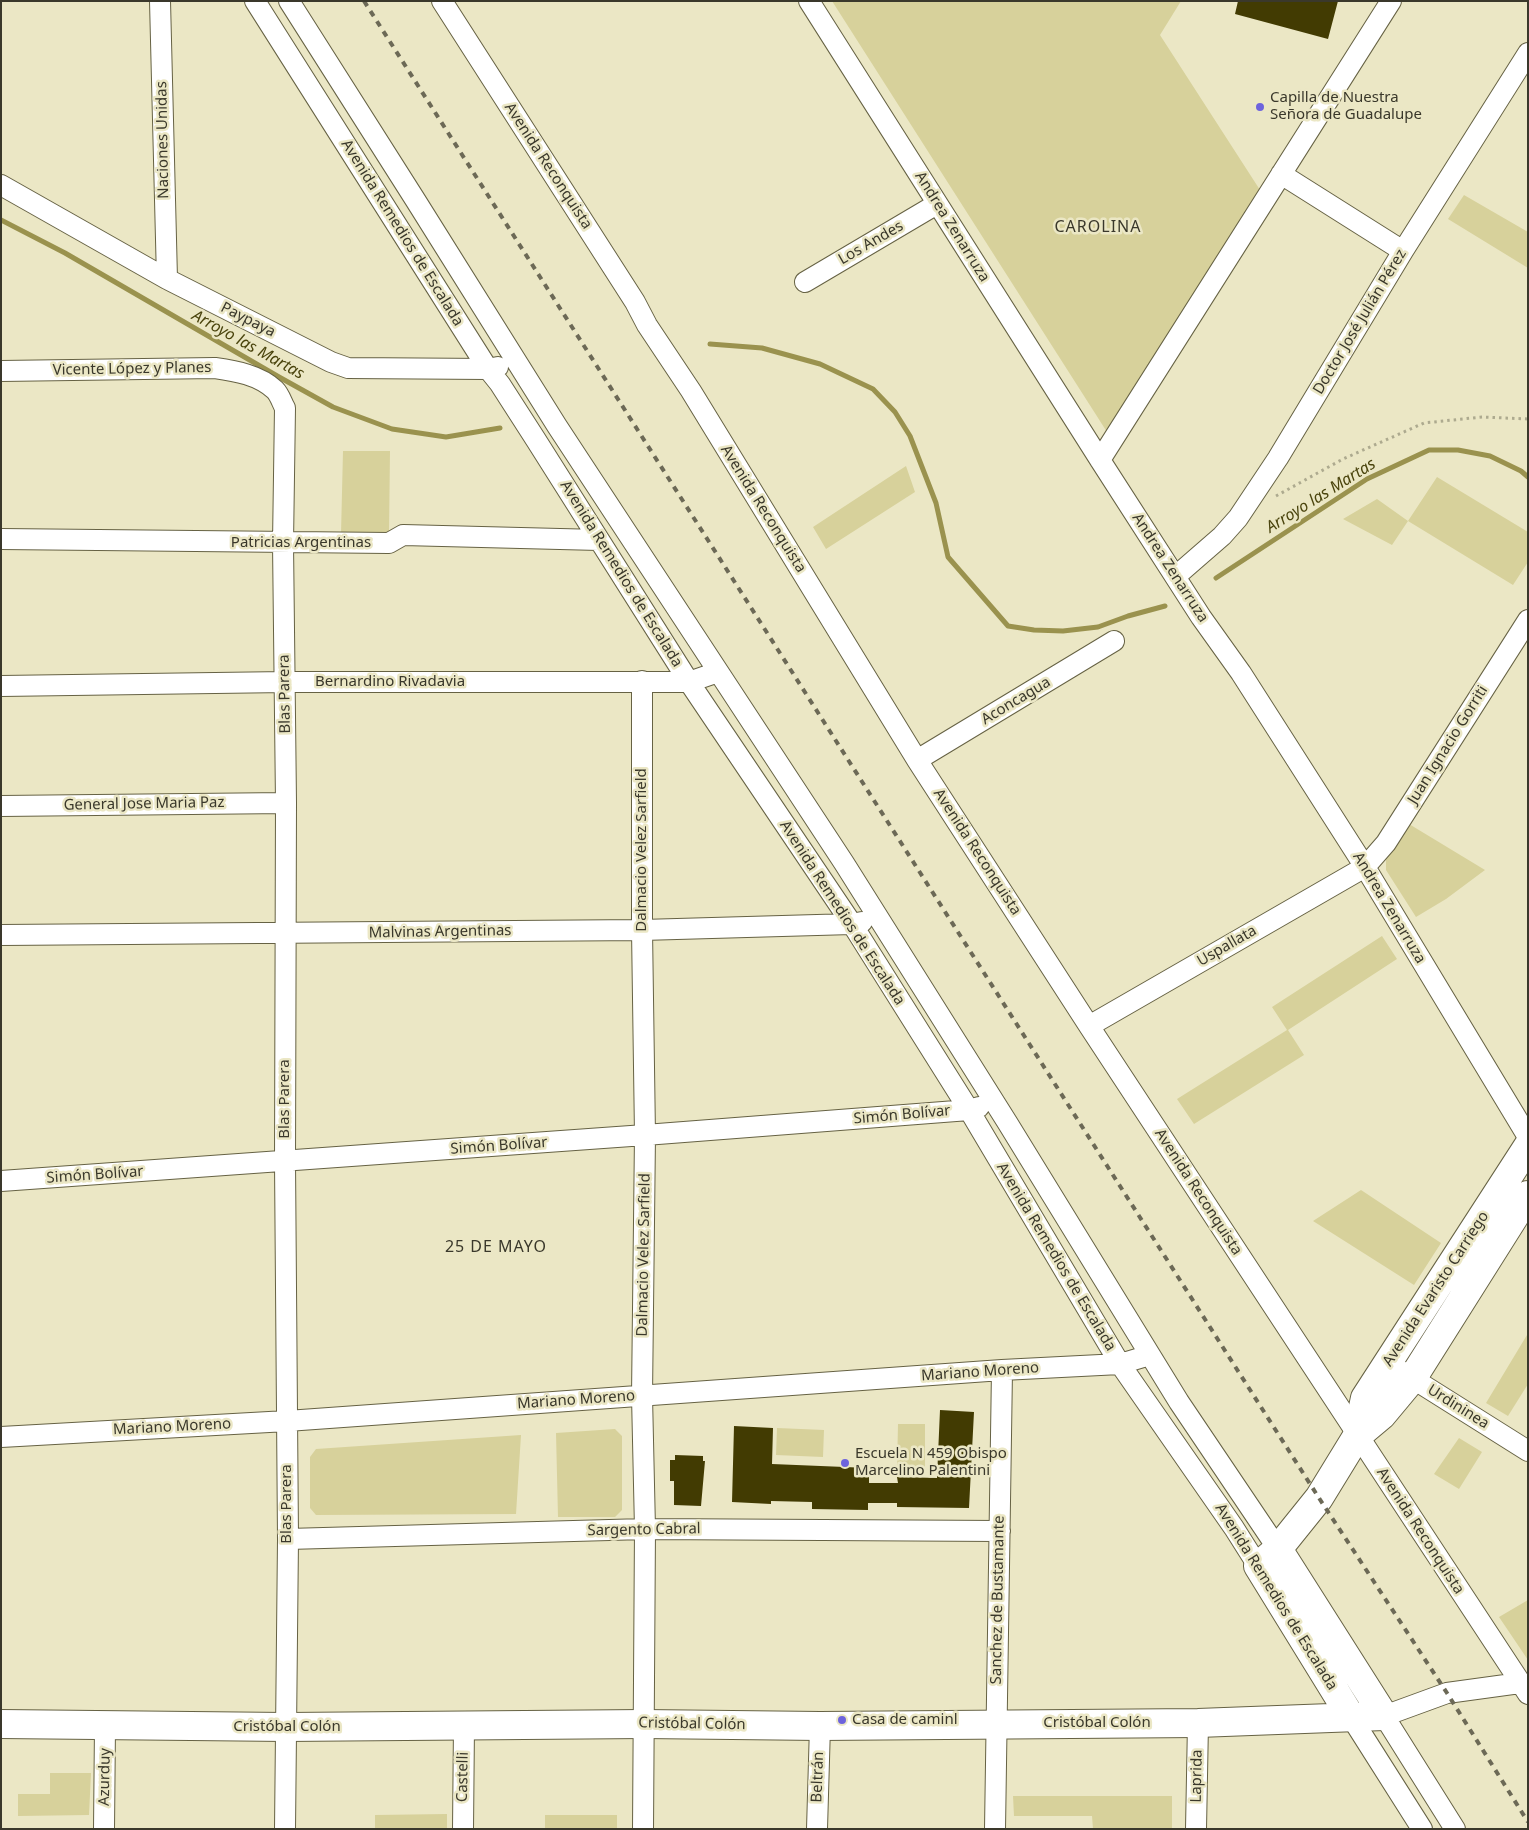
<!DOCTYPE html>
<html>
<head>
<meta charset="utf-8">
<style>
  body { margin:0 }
  #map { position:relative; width:1529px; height:1830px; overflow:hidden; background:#ebe7c5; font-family:"Noto Sans",sans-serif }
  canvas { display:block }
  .frame { position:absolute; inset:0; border:2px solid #3a382b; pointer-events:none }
</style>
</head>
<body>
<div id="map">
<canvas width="1529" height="1830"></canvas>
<div class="frame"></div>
</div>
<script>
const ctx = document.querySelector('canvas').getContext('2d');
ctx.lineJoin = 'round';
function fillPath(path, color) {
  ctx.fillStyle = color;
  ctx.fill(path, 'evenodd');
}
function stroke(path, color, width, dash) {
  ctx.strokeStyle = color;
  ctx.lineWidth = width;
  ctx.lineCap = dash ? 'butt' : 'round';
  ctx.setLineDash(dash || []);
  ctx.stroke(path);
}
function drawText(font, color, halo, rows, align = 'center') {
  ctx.font = font + ' "Noto Sans",sans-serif';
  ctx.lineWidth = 5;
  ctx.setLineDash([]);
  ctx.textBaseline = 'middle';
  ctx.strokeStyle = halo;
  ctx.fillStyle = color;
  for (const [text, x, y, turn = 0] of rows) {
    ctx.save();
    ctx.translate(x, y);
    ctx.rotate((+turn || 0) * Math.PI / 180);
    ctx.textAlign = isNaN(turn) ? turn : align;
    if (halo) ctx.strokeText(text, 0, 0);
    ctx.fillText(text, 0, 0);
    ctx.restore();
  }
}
fillPath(new Path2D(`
  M832 1H1181L1160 35 1260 190 1107 432Z
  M1464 195 1528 232V268L1448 219Z
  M343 451H390L389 535 341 534Z
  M906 466 915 492 826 549 813 527Z
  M1437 477 1528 532V562L1513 585 1408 521 1392 545 1343 519 1377 499 1408 521Z
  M1409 824 1485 870 1446 899 1416 917 1386 870V859Z
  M1382 936 1397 959 1288 1030 1304 1055 1194 1124 1177 1099 1287 1030 1272 1007Z
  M1361 1190 1441 1243 1414 1285 1313 1221Z
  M1527 1335 1528 1384 1508 1416 1486 1403Z
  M898 1424H925V1471H897Z
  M777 1428 824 1430 823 1457 776 1455Z
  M615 1429 622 1436V1510L615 1517H558L556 1433Z
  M521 1435 516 1514 316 1515 310 1508V1457L316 1449Z
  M1459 1438 1482 1452 1459 1489 1434 1474Z
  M1528 1600V1660L1499 1617Z
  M50 1773H91L89 1815 18 1816V1794H50Z
  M1013 1796H1172V1829H1093L1092 1816H1014Z
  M447 1814V1829H375V1815Z
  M545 1815H617V1829H545Z`), '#d7d19b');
stroke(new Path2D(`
  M1 220 65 253 279 377 333 407 392 429 446 437 500 428
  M710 344 762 348 820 364 873 389 895 412 910 436 936 503 948 557 1008 626 1034 630 1063 631 1098 627 1128 616 1165 606
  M1216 578 1367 479 1429 450H1458L1490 456 1521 471 1528 477`), '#9a924e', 5);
fillPath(new Path2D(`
  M1238 1H1338L1328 39 1235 14Z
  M940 1410 974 1412 969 1508 897 1507V1503H868V1510L812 1509V1502L771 1501V1504L732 1502 734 1426 773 1428 772 1464 869 1468V1483H898L897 1477 937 1478Z
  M675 1455 703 1456V1461H705L701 1506 674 1505V1481H670V1460H675Z`), '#423b02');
const street = new Path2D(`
  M160 1 167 279
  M255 1 488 369 500 384 536 440 689 682 852 924 969 1110 1120 1364 1234 1528 1258 1566
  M289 1 416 201 557 426 844 863 1007 1122 1179 1402 1278 1549
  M442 1 635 302 647 325 691 391 917 760 1089 1026 1528 1694
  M809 1 1100 460 1201 617 1241 673 1365 867 1528 1137
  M1281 174 1403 251
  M1 185 167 279 331 362 348 368 488 369 498 367
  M805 282 937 204
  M1 371 215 368C236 371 259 375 275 390 280 395 282 403 285 408L283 543 286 803 285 1162 288 1539 285 1829
  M1100 460 1391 1
  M1 539 389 543 403 535 599 540
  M1176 576 1222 536 1238 518 1278 458 1403 251 1528 53
  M642 681V930L645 1135 642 1396 645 1529 643 1829
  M1 686 286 682H689L718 672
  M917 760 1114 641
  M1 806 286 803
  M1 935 642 930 852 924 862 922
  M1089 1026 1365 867 1386 843 1528 620
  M1 1181 645 1135 969 1110 979 1107
  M1388 1363 1528 1451
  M1 1437 287 1421 1002 1370 1120 1364 1150 1355
  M288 1539 645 1529 1000 1531
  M1351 1717 1422 1829
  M104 1829 105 1726
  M463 1829 464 1725
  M817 1829 820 1726
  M995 1829 1002 1370
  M1196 1829 1198 1723
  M1455 1829 1384 1716 1447 1693 1520 1683`);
const secondary = new Path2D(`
  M1357 1436 1365 1398 1528 1146
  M1351 1717 1258 1566 1278 1549 1319 1498 1357 1436 1382 1415 1412 1379 1528 1195
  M1 1724 286 1727 644 1724 820 1726 1198 1723 1384 1716 1278 1549`);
stroke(street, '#666244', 22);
stroke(secondary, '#666244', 30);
stroke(new Path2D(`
  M1276 496 1343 459 1424 423 1482 417 1528 419`), '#adaa8f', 3, [2.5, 4]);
stroke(street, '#fff', 20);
stroke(secondary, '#fff', 28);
stroke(new Path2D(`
  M364 1 1319 1498 1447 1693 1528 1822`), '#6c6956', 4, [6, 6]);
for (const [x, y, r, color] of [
  [1260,107,5,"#6d63dd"],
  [845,1463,5,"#6d63dd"],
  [842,1720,5,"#6d63dd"]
]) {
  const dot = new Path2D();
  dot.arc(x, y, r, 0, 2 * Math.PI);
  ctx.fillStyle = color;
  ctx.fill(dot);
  stroke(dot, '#ebe7c5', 2);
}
drawText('15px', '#3a382b', '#ebe7c5', [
  ["Capilla de Nuestra",1270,98],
  ["Señora de Guadalupe",1270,115],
  ["Escuela N 459 Obispo",855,1454],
  ["Marcelino Palentini",855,1471],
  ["Casa de caminl",852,1720]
], 'left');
drawText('15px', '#3a382b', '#ebe7c5', [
  ["Naciones Unidas",163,140,-91],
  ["Avenida Reconquista",548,166,57],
  ["Andrea Zenarruza",952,227,58],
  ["Avenida Remedios de Escalada",402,233,58],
  ["Los Andes",871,243,-30],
  ["Paypaya",248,320,27],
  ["Doctor José Julián Pérez",1360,322,-59],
  ["Vicente López y Planes",132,369,-1],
  ["Avenida Reconquista",763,509,58],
  ["Patricias Argentinas",301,543],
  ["Andrea Zenarruza",1170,568,57],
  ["Avenida Remedios de Escalada",621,574,58],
  ["Bernardino Rivadavia",390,682],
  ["Blas Parera",285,694,-91],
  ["Aconcagua",1016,701,-31],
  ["Juan Ignacio Gorriti",1448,745,-58],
  ["General Jose Maria Paz",144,804,-1],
  ["Dalmacio Velez Sarfield",642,850,-90],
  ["Avenida Reconquista",977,852,57],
  ["Andrea Zenarruza",1389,908,59],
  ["Avenida Remedios de Escalada",842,913,57],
  ["Malvinas Argentinas",440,932,-1],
  ["Uspallata",1227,946,-30],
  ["Blas Parera",285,1099,-90],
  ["Simón Bolívar",902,1115,-5],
  ["Simón Bolívar",499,1146,-4],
  ["Simón Bolívar",95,1175,-4],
  ["Avenida Reconquista",1198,1192,57],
  ["Dalmacio Velez Sarfield",644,1255,-89],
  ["Avenida Remedios de Escalada",1056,1257,59],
  ["Avenida Evaristo Carriego",1436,1289,-57],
  ["Mariano Moreno",980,1372,-4],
  ["Mariano Moreno",576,1400,-4],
  ["Urdininea",1458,1407,32],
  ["Mariano Moreno",172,1427,-3],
  ["Blas Parera",287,1504,-90],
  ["Sargento Cabral",644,1530,-1],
  ["Avenida Reconquista",1420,1531,57],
  ["Avenida Remedios de Escalada",1276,1597,58],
  ["Sanchez de Bustamante",998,1600,-89],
  ["Cristóbal Colón",1097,1723],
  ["Cristóbal Colón",692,1724,1],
  ["Cristóbal Colón",287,1727],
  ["Laprida",1197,1776,-89],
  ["Azurduy",105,1777,-89],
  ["Castelli",463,1777,-89],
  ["Beltrán",818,1777,-88]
]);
ctx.letterSpacing = '1px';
drawText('16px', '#3a382b', '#ebe7c5', [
  ["CAROLINA",1098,227],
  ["25 DE MAYO",496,1247]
]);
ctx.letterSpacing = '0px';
drawText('italic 16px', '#4a440d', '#ebe7c5', [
  ["Arroyo las Martas",248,345,29],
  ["Arroyo las Martas",1321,496,-32]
]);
</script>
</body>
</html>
